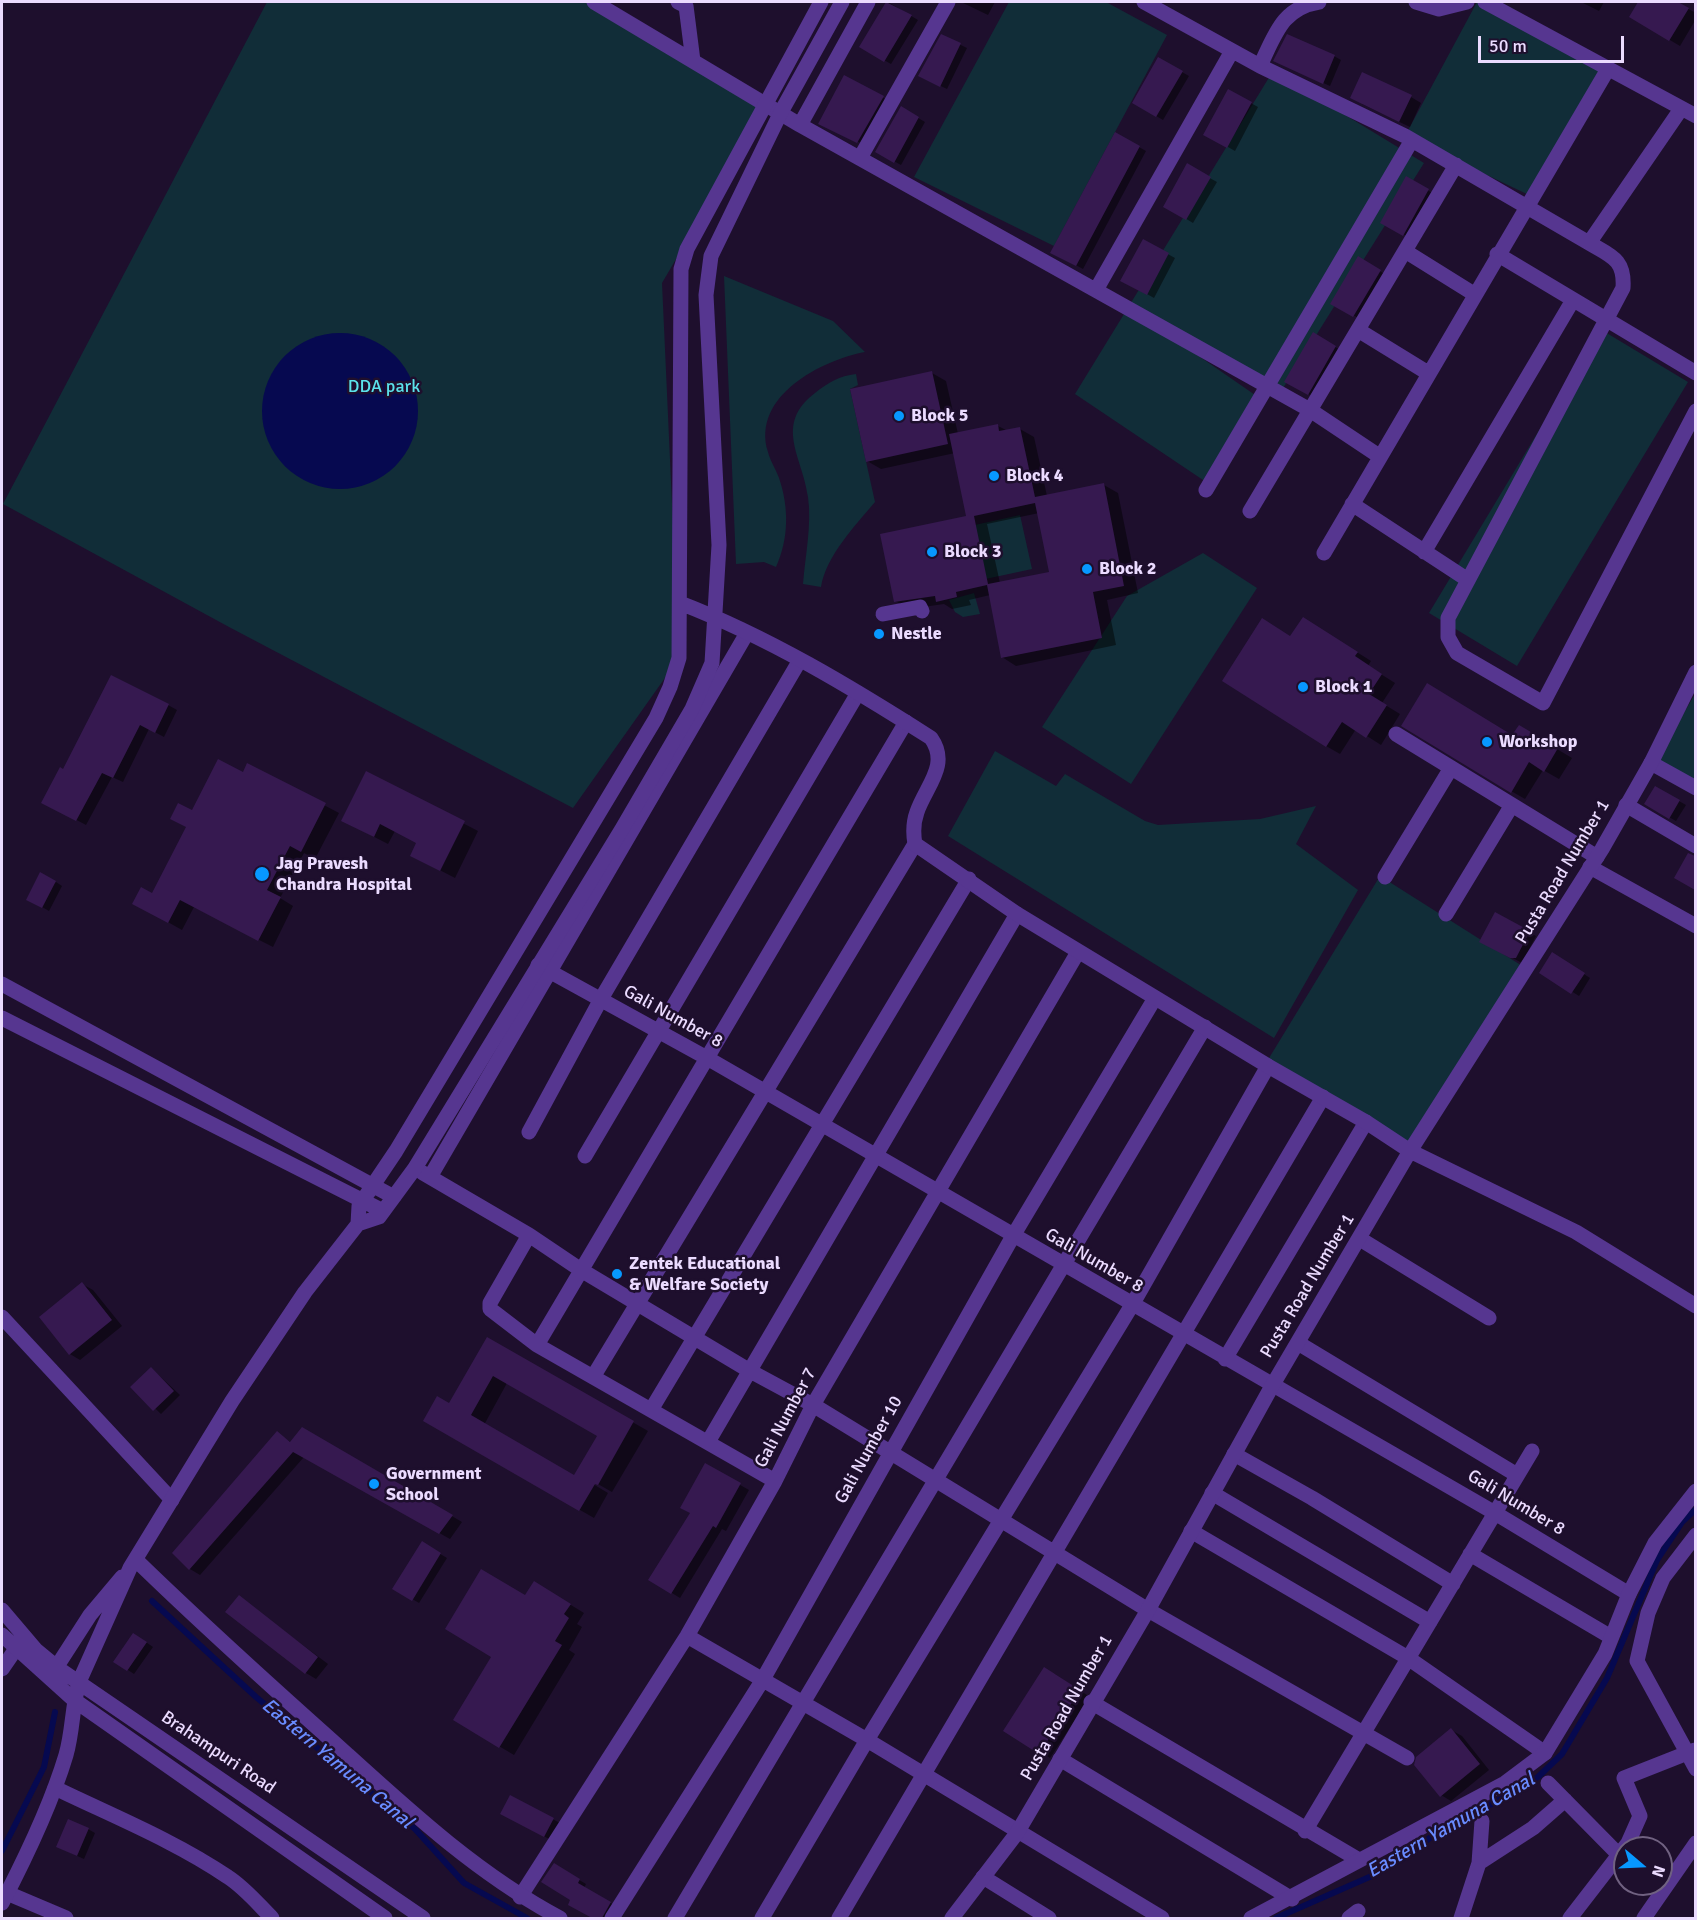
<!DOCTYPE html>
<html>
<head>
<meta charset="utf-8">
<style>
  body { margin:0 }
  #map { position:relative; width:1697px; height:1920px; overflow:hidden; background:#1e0f2d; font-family:Signika,sans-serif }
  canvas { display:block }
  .frame { position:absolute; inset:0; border:3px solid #ebdbff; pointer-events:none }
  .north { position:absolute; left:1613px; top:1836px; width:60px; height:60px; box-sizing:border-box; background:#1e0f2d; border:2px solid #706181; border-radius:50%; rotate:109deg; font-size:16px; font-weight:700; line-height:24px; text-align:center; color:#ebdbff }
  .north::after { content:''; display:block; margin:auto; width:21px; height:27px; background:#0798ff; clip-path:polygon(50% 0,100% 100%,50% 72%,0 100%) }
  .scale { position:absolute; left:1478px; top:36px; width:146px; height:27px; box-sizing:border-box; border:3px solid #ebdbff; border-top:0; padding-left:8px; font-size:18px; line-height:21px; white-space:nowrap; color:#ebdbff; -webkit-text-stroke:4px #1e0f2d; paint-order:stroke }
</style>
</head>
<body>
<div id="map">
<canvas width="1697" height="1920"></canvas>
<div class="frame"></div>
<div class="north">N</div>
<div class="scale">50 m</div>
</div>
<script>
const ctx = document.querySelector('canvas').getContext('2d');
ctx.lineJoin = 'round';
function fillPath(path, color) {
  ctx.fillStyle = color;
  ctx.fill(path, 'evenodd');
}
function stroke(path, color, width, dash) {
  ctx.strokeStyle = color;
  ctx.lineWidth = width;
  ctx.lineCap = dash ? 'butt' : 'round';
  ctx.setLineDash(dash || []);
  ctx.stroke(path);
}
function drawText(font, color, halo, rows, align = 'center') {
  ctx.font = font + ' Signika,sans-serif';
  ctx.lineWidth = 5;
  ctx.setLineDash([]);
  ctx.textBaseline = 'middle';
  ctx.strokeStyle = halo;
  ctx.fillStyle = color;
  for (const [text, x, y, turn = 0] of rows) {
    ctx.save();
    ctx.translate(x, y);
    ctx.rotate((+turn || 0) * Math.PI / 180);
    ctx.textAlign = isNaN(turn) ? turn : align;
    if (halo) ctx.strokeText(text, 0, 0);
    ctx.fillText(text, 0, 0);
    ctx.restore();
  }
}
fillPath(new Path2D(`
  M267 2H589L767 104 662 283 679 658 573 808 229 627 3 504Z
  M1009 2H1106L1167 35 1054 246 914 177Z
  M1477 2H1485L1608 69 1531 196 1405 136Z
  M1273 71 1424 163 1280 393 1138 314 1258 397 1206 482 1075 394Z
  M724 276 833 321 865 352C822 360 751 396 768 452 770 461 776 469 779 478 789 507 789 539 776 567L764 562 736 564Z
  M1600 329 1688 382 1517 666 1429 613Z
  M856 374 858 385 850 389 875 502C855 526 826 556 821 587L803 584C805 557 812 524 808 497 803 457 773 425 815 393 829 382 839 376 856 374Z
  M1020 515 1032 569 981 580 970 526Z
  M1203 553 1257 588 1131 784 1042 727 1127 596Z
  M974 593 980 614 963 617 955 612 949 600Z
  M1695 694V784L1656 760Z
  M995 751 1056 786 1065 774 1145 821 1158 825 1260 819 1316 806 1296 844 1358 890 1274 1038 948 836Z
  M1380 876 1527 969 1406 1150 1266 1063Z`), '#112d38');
fillPath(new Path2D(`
  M262 411a78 78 0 1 1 156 0a78 78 0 1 1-156 0Z`), '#060950');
fillPath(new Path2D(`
  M888 2 918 20 891 64 861 47Z
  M961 2H995L988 15Z
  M1581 2H1604L1599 11Z
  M1639 2H1675L1696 13V19L1680 46 1631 17Z
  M942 36 967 48 947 89 926 79Z
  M1334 56 1341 60 1330 86 1281 64Z
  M1159 59 1189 76 1163 120 1134 103Z
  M845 77 889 101 865 145 820 123Z
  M1229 91 1258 107 1235 151 1205 134Z
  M1411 97 1421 103 1410 127 1362 104Z
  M901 108 925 122 901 165 877 152Z
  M1116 134 1146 151 1083 269 1052 252Z
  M1188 166 1217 182 1193 223 1165 206Z
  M1407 178 1434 194 1410 238 1382 222Z
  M1144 241 1175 258 1154 298 1122 280Z
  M1359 258 1386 275 1360 319 1332 303Z
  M1313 334 1342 351 1315 398 1286 381Z
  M932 373 946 381 958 434 998 426 1008 431 1020 429 1034 437 1047 496 1104 485 1118 493 1138 593 1107 600 1116 645 1016 666 1002 657 990 595 969 600 971 605 952 609 944 604 909 609 895 601 968 517 955 453 881 469 867 461ZM1039 513 1051 573 1000 583 987 524Z
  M1317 627 1371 661 1368 666 1395 683 1382 703 1400 714 1381 745 1356 729 1340 754 1326 746 1291 637Z
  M168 705 177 710 164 737 149 729 123 782 112 777 86 825 43 802 64 771Z
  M1520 727 1572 758 1559 779 1543 770 1525 799 1511 791 1513 737Z
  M248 765 339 813 315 859 304 853 280 898 293 906 273 947 194 907 182 930 134 903 152 895 187 827 243 774Z
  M366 773 478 831 455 878 426 863 418 843 395 831 388 844 357 828Z
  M1656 788 1686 805 1676 821 1646 804Z
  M56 882 62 886 49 911 28 899Z
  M1495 914 1536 936 1522 963 1481 941Z
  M1559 958 1590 978 1579 996 1541 972Z
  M82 1284 93 1290 122 1326 80 1360 70 1354Z
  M488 1339 648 1431 612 1492 589 1479 588 1481 608 1493 594 1518 425 1421 450 1405ZM507 1383 599 1435 575 1477 484 1425Z
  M152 1369 180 1395 161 1414 133 1387Z
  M303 1429 462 1522 450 1539 304 1457 200 1575 190 1569 174 1553 277 1433 292 1443Z
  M705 1465 749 1490 726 1531 722 1529 680 1598 651 1580 692 1512Z
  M422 1543 447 1558 419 1603 394 1588Z
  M548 1591 584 1613 577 1624 582 1627 569 1650 575 1654 514 1755 455 1720 526 1597Z
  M239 1597 328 1664 316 1679 306 1673Z
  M140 1638 153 1647 134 1674 116 1662Z
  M1055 1674 1090 1697 1050 1758 1040 1752Z
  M1451 1730 1462 1736 1489 1770 1451 1801 1441 1795Z
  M511 1797 560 1823 551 1840 502 1814Z
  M88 1829 95 1833 84 1859 64 1850Z
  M554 1865 586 1884 584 1888 616 1906 610 1918H594L570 1905 572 1900Z`), '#0007');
stroke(new Path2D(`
  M152 1601 256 1697 415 1829 464 1883 527 1918
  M2 1851 44 1767 55 1712
  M1276 1918 1374 1875 1402 1859 1439 1831 1490 1805 1538 1777 1562 1754 1607 1678 1657 1560 1682 1522 1696 1509`), '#060950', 6);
fillPath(new Path2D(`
  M886 2 912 15 884 62 859 47Z
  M1638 2H1678L1689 8 1669 41 1629 17Z
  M941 34 961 43 940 87 918 76Z
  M1287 34 1335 55 1323 84 1273 61Z
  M1158 57 1183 71 1156 117 1132 103Z
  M1362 72 1412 95 1399 122 1350 98Z
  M844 75 884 96 857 143 818 124Z
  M1228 89 1252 102 1227 148 1203 135Z
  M901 106 919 117 894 163 875 152Z
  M1115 132 1140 146 1076 266 1050 253Z
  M1187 163 1211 177 1186 220 1163 207Z
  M1406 176 1429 189 1403 236 1380 223Z
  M1143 239 1169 253 1147 295 1120 281Z
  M1358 256 1381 270 1353 317 1330 304Z
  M1313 332 1336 346 1308 395 1284 382Z
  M932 371 948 444 866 462 850 389Z
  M998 424 999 431 1020 427 1035 497 1104 483 1124 586 1093 592 1102 638 1001 658 987 585 956 592 957 597 936 602 935 596 894 602 880 534 966 516 949 434ZM1035 503 1049 572 988 584 974 516Z
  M1303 617 1358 652 1355 656 1382 674 1369 694 1387 705 1366 738 1342 722 1326 747 1222 681 1262 618 1290 636Z
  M111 675 169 704 155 733 140 725 113 778 102 773 76 821 41 803 60 767 63 769Z
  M1427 683 1512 735 1519 725 1558 748 1544 772 1529 762 1511 793 1401 726Z
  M218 759 243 772 247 763 326 803 301 852 290 846 267 890 281 897 258 941 180 900 168 923 132 904 141 887 152 893 186 827 170 819 178 803 192 810Z
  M366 771 465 821 440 871 410 856 416 843 380 824 374 837 341 821Z
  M1655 786 1680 800 1669 819 1644 804Z
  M1688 853 1695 856V890L1674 878Z
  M40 872 56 881 42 908 26 900Z
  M1495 912 1530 931 1516 958H1510L1479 942Z
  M1552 952 1585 973 1571 994 1539 973Z
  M82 1282 112 1320 69 1355 39 1317Z
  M487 1337 634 1421 598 1485 595 1484 579 1511 423 1421 437 1396 449 1403ZM493 1376 597 1436 574 1475 471 1415Z
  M151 1367 174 1391 153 1411 130 1387Z
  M302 1427 453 1515 439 1534 293 1452 189 1570 172 1553 277 1431 290 1442Z
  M705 1463 741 1483 716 1528 713 1526 671 1594 648 1580 690 1513 680 1508Z
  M422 1541 441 1553 412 1601 392 1589Z
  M481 1569 525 1595 534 1581 571 1604 564 1614 569 1618 555 1641 562 1645 499 1748 453 1720 491 1657 445 1629Z
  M239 1595 318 1657 305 1674 225 1612Z
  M133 1633 147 1642 127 1671 113 1662Z
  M1044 1667 1080 1690 1039 1754 1003 1731Z
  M1451 1728 1480 1764 1440 1797 1414 1765 1416 1757Z
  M510 1795 554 1818 544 1837 500 1814Z
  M68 1819 89 1828 77 1856 56 1847Z
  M554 1863 580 1879 578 1883 611 1902 602 1918H592L568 1905 570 1900 541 1882Z`), '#361950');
stroke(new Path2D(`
  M883 614 920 607 922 611`), '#563690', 15);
stroke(new Path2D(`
  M594 2 800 125 1310 410 1379 456
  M678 2 686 6 693 61
  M1144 2 1260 66 1405 136 1589 243 1681 109
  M1416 2 1439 9 1467 2
  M1485 2 1696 116
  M1260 66C1275 35 1282 8 1319 2
  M800 125 868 2
  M860 158 948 2
  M1589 243C1611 256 1625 259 1623 288L1448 618V637L1457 653 1543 703 1696 411
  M1405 251 1474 294
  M1497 254 1696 373
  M1096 290 1232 51
  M1358 330 1428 373
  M1206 490 1412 140
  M1352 504 1468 580
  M1250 511 1456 165
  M1424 552 1573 300
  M1324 553 1608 69
  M1396 734 1597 857
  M1651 763 1696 788
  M1626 805 1696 846
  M1590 867 1696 926
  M1385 877 1451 768
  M1446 914 1512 805
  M538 965 707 1058 1495 1513 1629 1594
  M529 1132 601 999 800 660
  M585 1156 858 693
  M423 1173 529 1235 490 1303V1309L537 1345 775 1481
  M430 1177 747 633
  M529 1235 581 1270 750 1371 813 1405 1148 1610 1407 1758
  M1360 1239 1489 1318
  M2 1317 172 1500
  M1298 1343 1517 1475
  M537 1345 906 722
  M1225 1359 1366 1122
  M593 1377 915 844
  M651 1410 969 879
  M708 1442 1017 914
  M1234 1454 1312 1498 1453 1584
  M1212 1493 1430 1622
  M1191 1531 1408 1658 1545 1753
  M1696 1535 1663 1578 1648 1613 1637 1661 1696 1769
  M1470 1554 1611 1637
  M687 1636 867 1740 1162 1918
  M2 1669 24 1637
  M1091 1702 1359 1860
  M1060 1759 1292 1899
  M1548 1783 1619 1855
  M55 1788C113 1816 175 1841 228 1877 245 1888 258 1904 272 1918
  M1305 1831 1532 1451
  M1479 1863 1533 1828 1565 1800
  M983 1877 1049 1918
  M7 1893 66 1918
  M520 1897 687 1636 775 1481 813 1405 1078 952
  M612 1918 762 1681 1013 1236 1155 998
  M675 1918 1205 1027
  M762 1918 867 1740 1132 1305 1268 1066
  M839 1918 1323 1097
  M1349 1918 1358 1911
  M1461 1918 1479 1863 1482 1821
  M1570 1918 1628 1843 1640 1816 1624 1778 1695 1750
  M1644 1918 1696 1843`), '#563690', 15);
stroke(new Path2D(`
  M680 603C768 637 851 687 931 738 950 765 926 786 917 812 913 823 913 833 915 844L1017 914 1268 1066 1366 1122 1410 1151 1576 1232 1696 1306
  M2 984 394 1197
  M2 1018 383 1211
  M358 1224 359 1206 396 1151 656 718 670 687 679 658 681 269 687 249 821 2
  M136 1560C205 1627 276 1691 348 1755 414 1815 481 1876 560 1918
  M2 1610 36 1650 59 1669 423 1918
  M2 1635 74 1700 385 1918
  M52 1674 90 1615 122 1577
  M2 1903C26 1857 51 1805 66 1755 73 1731 72 1706 79 1682L130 1568 232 1401 305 1292 358 1224 379 1217 415 1168 622 829 692 709 712 663 719 545 706 295 711 256 781 112 842 2
  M952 1918 1017 1833 1148 1610 1272 1386 1410 1151 1602 849 1651 763 1696 672
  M1251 1918 1505 1783 1545 1753 1605 1654 1629 1594 1655 1543 1696 1491`), '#563690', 15);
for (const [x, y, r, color] of [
  [899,416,6,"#0798ff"],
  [994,476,6,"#0798ff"],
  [932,552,6,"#0798ff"],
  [1087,569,6,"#0798ff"],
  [879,634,6,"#0798ff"],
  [1303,687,6,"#0798ff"],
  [1487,742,6,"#0798ff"],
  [262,874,8,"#0798ff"],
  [617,1274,6,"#0798ff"],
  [374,1484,6,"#0798ff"]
]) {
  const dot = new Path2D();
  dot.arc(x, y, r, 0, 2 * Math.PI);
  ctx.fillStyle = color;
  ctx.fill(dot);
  stroke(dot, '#1e0f2d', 2);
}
drawText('18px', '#5be2eb', '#1e0f2d', [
  ["DDA park",384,387]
]);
drawText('bold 18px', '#ebdbff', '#1e0f2d', [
  ["Block 5",911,416],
  ["Block 4",1006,476],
  ["Block 3",944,552],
  ["Block 2",1099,569],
  ["Nestle",891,634],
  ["Block 1",1315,687],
  ["Workshop",1499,742],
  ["Jag Pravesh",276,864],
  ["Chandra Hospital",276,885],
  ["Zentek Educational",629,1264],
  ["& Welfare Society",629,1285],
  ["Government",386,1474],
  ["School",386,1495]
], 'left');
drawText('18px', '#ebdbff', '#1e0f2d', [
  ["Pusta Road Number 1",1563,872,-59],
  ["Gali Number 8",673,1017,29],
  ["Gali Number 8",1094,1261,30],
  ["Pusta Road Number 1",1308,1286,-59],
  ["Gali Number 7",786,1418,-62],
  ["Gali Number 10",869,1450,-61],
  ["Gali Number 8",1516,1503,31],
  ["Pusta Road Number 1",1067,1708,-60],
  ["Brahampuri Road",218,1753,34]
]);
drawText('italic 20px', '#698bff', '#1e0f2d', [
  ["Eastern Yamuna Canal",337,1764,40],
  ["Eastern Yamuna Canal",1451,1826,-30]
]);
</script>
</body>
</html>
